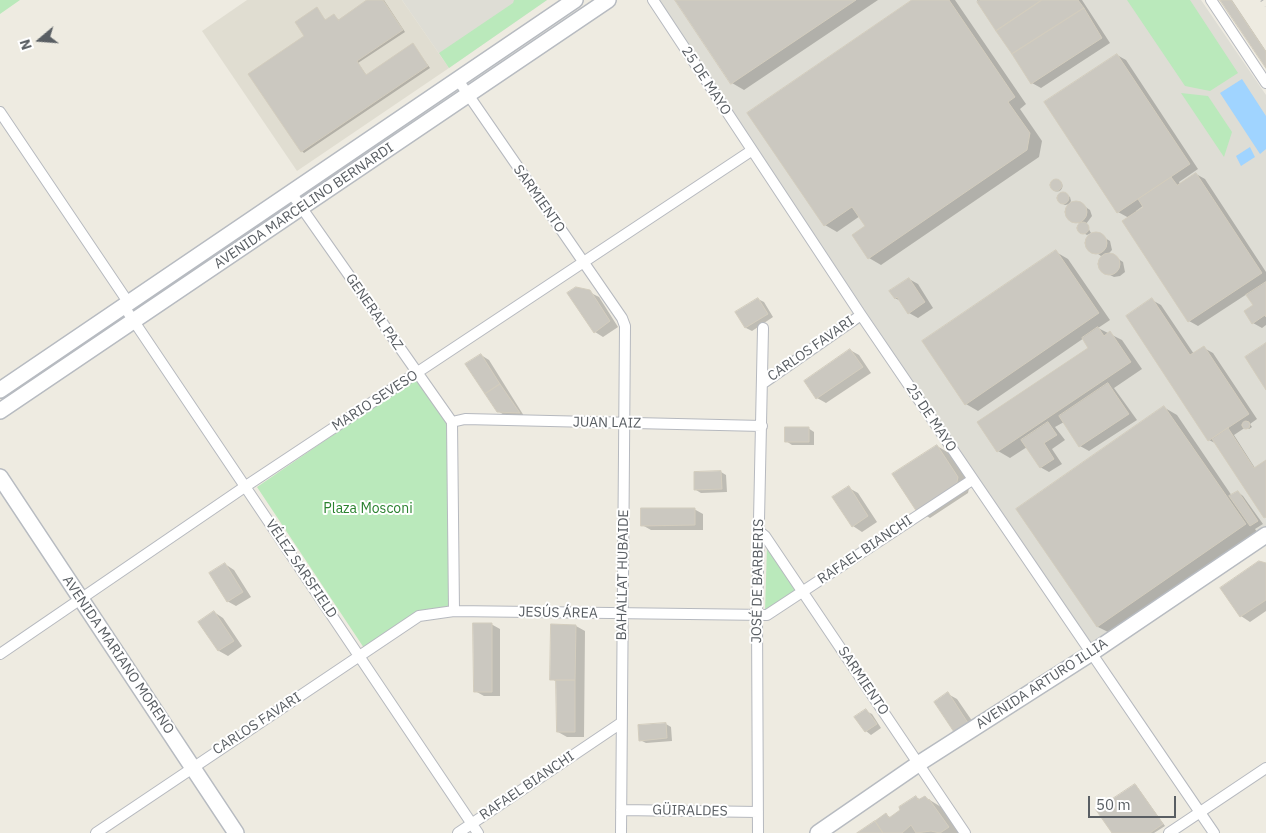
<!DOCTYPE html>
<html>
<head>
<meta charset="utf-8">
<style>
  body { margin:0 }
  #map { position:relative; width:1266px; height:833px; overflow:hidden; background:#eeebe1; font-family:"IBM Plex Sans",sans-serif }
  canvas { display:block }
  .north { position:absolute; left:15px; top:15px; width:50px; height:50px; -webkit-text-stroke:4px #fff; paint-order:stroke; rotate:252deg; font-size:14px; font-weight:700; line-height:20px; text-align:center; color:#595e63 }
  .north::after { content:''; display:block; margin:auto; width:18px; height:22px; background:#595e63; clip-path:polygon(50% 0,100% 100%,50% 72%,0 100%) }
  .scale { position:absolute; left:1088px; top:796px; width:88px; height:22px; box-sizing:border-box; border:2px solid #595e63; border-top:0; padding-left:6px; font-size:15px; line-height:18px; white-space:nowrap; color:#595e63; -webkit-text-stroke:4px #fff; paint-order:stroke }
</style>
</head>
<body>
<div id="map">
<canvas width="1266" height="833"></canvas>
<div class="north">N</div>
<div class="scale">50 m</div>
</div>
<script>
const ctx = document.querySelector('canvas').getContext('2d');
ctx.lineJoin = 'round';
function fillPath(path, color) {
  ctx.fillStyle = color;
  ctx.fill(path, 'evenodd');
}
function stroke(path, color, width, dash) {
  ctx.strokeStyle = color;
  ctx.lineWidth = width;
  ctx.lineCap = dash ? 'butt' : 'round';
  ctx.setLineDash(dash || []);
  ctx.stroke(path);
}
function drawText(font, color, halo, rows, align = 'center') {
  ctx.font = font + ' "IBM Plex Sans",sans-serif';
  ctx.lineWidth = 4;
  ctx.setLineDash([]);
  ctx.textBaseline = 'middle';
  ctx.strokeStyle = halo;
  ctx.fillStyle = color;
  for (const [text, x, y, turn = 0] of rows) {
    ctx.save();
    ctx.translate(x, y);
    ctx.rotate((+turn || 0) * Math.PI / 180);
    ctx.textAlign = isNaN(turn) ? turn : align;
    if (halo) ctx.strokeText(text, 0, 0);
    ctx.fillText(text, 0, 0);
    ctx.restore();
  }
}
fillPath(new Path2D(`
  M402 0H547L449 68Z
  M657 0H1201L1266 95V531L1091 648Z`), '#deddd5');
fillPath(new Path2D(`
  M247 0H402L449 68 297 171 202 31Z`), '#e0ddd1');
fillPath(new Path2D(`
  M0 0H20L0 14Z
  M514 0H547L449 68 439 53 513 3Z
  M1127 0H1190L1238 73 1210 91 1185 86Z
  M1181 93 1208 96 1232 132 1224 157Z
  M415 379 449 424 448 610 419 611 364 648 257 487Z
  M767 546 799 592 765 612Z`), '#bae9bb');
fillPath(new Path2D(`
  M1242 79 1266 116V149L1260 154 1220 93Z
  M1250 147 1255 157 1241 166 1236 156Z`), '#a0d4ff');
fillPath(new Path2D(`
  M369 0H384L405 32 358 63 367 76 413 45 430 68 304 153 302 151 305 37 317 9 326 21 334 16 339 20Z
  M676 0H878L744 90 732 83Z
  M914 0H955L1026 104 1020 109 1042 141 1039 157 881 265 869 258 867 226 860 216 837 232 825 225Z
  M977 0H1082L1110 43 1041 88 1032 83Z
  M1221 0H1232L1266 51V66Z
  M1117 55 1126 60 1198 169 1179 182 1180 184 1196 174 1205 179 1266 272V325L1262 328 1253 323 1255 305 1247 294 1198 326 1189 321 1124 222 1129 218 1118 212ZM1144 205 1145 208 1137 213 1136 211Z
  M1051.5 186a5.5 5.5 0 1 1 11 0a5.5 5.5 0 1 1-11 0Z
  M1062 193 1070 197 1071 201 1069 204 1078 202 1090 210 1092 216 1086 224 1091 233 1087 235 1078 230 1081 225 1067 215V210L1070 204 1065 205 1059 202V195Z
  M1093 234H1098L1110 241 1112 250 1107 255H1112L1123 262 1125 272 1120 276 1114 277 1102 271 1100 262 1106 255 1101 256 1088 247 1087 241Z
  M1056 252 1068 259 1110 320 1098 328 1122 340 1142 369 1114 388 1137 420 1089 451 1080 446 1064 422 1055 427 1065 440 1052 449 1062 464 1049 472 1040 467 1027 447 1010 458 998 451 1090 348 1084 338 978 411 966 404Z
  M909 279 918 284 933 308 918 318 909 313 902 302 895 298Z
  M589 292 599 297 618 327 603 337 595 332Z
  M758 299 764 302 773 317 752 331 746 328 736 312Z
  M1152 300 1161 305 1194 354 1204 348 1213 353 1257 419 1250 424 1252 427 1249 429 1246 427 1234 435 1255 468 1266 461V518L1217 444 1209 440Z
  M850 350 859 355 871 373 826 403 817 398Z
  M481 355 489 360 524 416 504 415 498 411Z
  M1165 408 1177 415 1232 496 1238 492 1243 496 1263 524 1255 529 1257 532 1110 633 1098 627Z
  M808 428 814 432V445H792L786 441Z
  M937 446 949 453 970 484 968 493 930 518 918 511Z
  M721 472 726 475 727 492 701 493 696 490Z
  M849 488 858 493 877 522 862 532 853 526 834 497Z
  M694 509 703 514V530H651L642 525Z
  M225 564 234 570 251 597 236 606 227 601Z
  M1266 565V611L1250 622 1241 616Z
  M214 612 223 618 242 646 228 656 219 651 200 622Z
  M491 624 500 629V696H484L475 691Z
  M576 626 585 631 584 737H567L558 732 557 682 552 679Z
  M948 694 957 699 977 728 964 736 955 731 936 702Z
  M866 711 872 714 881 728 871 735 866 731Z
  M666 724 671 727 672 741 646 743 640 740Z
  M1136 785 1165 826 1154 833H1113Z
  M916 797 921 800 925 797 941 807 959 833H860L886 815 892 818Z`), '#0003');
const building = new Path2D(`
  M367 0H383L403 30 357 61 366 75 413 43 428 66 301 152 248 74 304 36 295 22 317 7 325 20 334 14 338 20Z
  M675 0H856L731 84Z
  M912 0H949L1015 97 1008 102 1030 133 1027 150 868 259 852 235 865 226 852 207 824 226 747 113Z
  M980 0H1042L996 31 977 2Z
  M1042 0H1078L1084 8 1012 54 996 31Z
  M1220 0H1231L1266 52V68Z
  M1084 8 1102 38 1031 84 1012 54Z
  M1117 54 1190 164 1117 213 1044 102Z
  M1196 173 1262 273 1188 322 1122 221 1143 207 1138 199 1171 177 1177 185Z
  M1050 185a6 6 0 1 1 12 0a6 6 0 1 1-12 0Z
  M1057 198a6 6 0 1 1 12 0a6 6 0 1 1-12 0Z
  M1065 212a11 11 0 1 1 22 0a11 11 0 1 1-22 0Z
  M1077 228a6 6 0 1 1 12 0a6 6 0 1 1-12 0Z
  M1085 243a11 11 0 1 1 22 0a11 11 0 1 1-22 0Z
  M1056 250 1099 313 965 405 922 341Z
  M1098 264a11 11 0 1 1 22 0a11 11 0 1 1-22 0Z
  M909 278 925 302 908 314 897 297 895 299 889 291Z
  M1266 282V317L1265 315 1252 324 1244 311 1253 305 1246 295Z
  M576 287 590 290 610 321 594 333 567 293Z
  M758 298 768 314 745 328 735 312Z
  M1152 298 1190 355 1204 346 1249 414 1208 441 1126 316Z
  M1098 327 1104 336 1110 331 1131 362 997 452 977 422 1088 348 1082 338Z
  M1266 343V390L1245 357Z
  M850 349 863 367 816 399 804 381Z
  M481 354 500 384 485 394 465 364Z
  M1108 383 1129 414 1079 447 1059 416Z
  M500 384 520 413 497 412 485 394Z
  M1164 406 1246 524 1097 627 1016 509Z
  M1242 425a4 4 0 1 1 8 0a4 4 0 1 1-8 0Z
  M1048 422 1057 435 1044 443 1054 459 1040 468 1021 440Z
  M785 427H809V442H785Z
  M1228 428 1254 468 1266 460V517L1264 518 1212 439Z
  M937 445 958 477 956 487 917 512 892 474Z
  M721 471 722 489 694 490V472Z
  M849 486 868 516 852 527 832 497Z
  M1238 491 1258 521 1250 526 1229 496Z
  M641 508H695V525L641 526Z
  M1259 561 1266 563V600L1240 617 1220 588Z
  M225 563 243 592 227 602 209 573Z
  M214 611 234 641 218 651 198 622Z
  M473 623H492V692H474Z
  M551 624 576 625 575 680H550Z
  M556 680H575V732H557Z
  M948 692 968 723 954 732 934 702Z
  M866 709 877 724 865 732 854 717Z
  M666 723 667 738 639 741 638 725Z
  M1135 784 1163 824 1150 833H1112L1096 810Z
  M916 796 918 800 925 796 928 800 929 799 949 827 940 833 931 831 916 833 911 825 902 833H883L875 821 886 813 889 818 900 810 899 807Z
  M875 821 883 833H857Z`);
fillPath(building, '#cbc8c0');
stroke(building, '#d3cdbe', 1);
const minor = new Path2D(`
  M653 0 861 315 1214 833
  M1211 0 1266 83
  M458 80 622 318 625 326 621 833
  M0 112 128 302
  M292 194 452 422 454 611
  M123 305 478 833
  M762 384 861 315
  M452 422 465 419 762 426
  M759 531 765 536 965 833
  M0 654 246 486 751 151
  M621 810 758 812
  M96 833 419 616 454 611 767 615 972 480
  M458 833 621 723
  M758 833 757 616 763 328
  M1169 833 1266 768`);
const secondary = new Path2D(`
  M0 390 575 0
  M0 411 608 0
  M0 477 236 833
  M818 833 918 764 1090 654 1266 535`);
stroke(minor, '#b6b9bf', 12);
stroke(secondary, '#b7bbc1', 18);
stroke(minor, '#fff', 10);
stroke(secondary, '#fff', 15);
stroke(new Path2D(`
  M1262 0 1266 6`), '#b3b4b4', 4, [1, 6]);
drawText('14px', '#595e63', '#fff', [
  ["25 DE MAYO",706,81,57],
  ["SARMIENTO",539,199,55],
  ["AVENIDA MARCELINO BERNARDI",304,206,-34],
  ["GENERAL PAZ",374,312,55],
  ["CARLOS FAVARI",811,349,-35],
  ["MARIO SEVESO",375,401,-33],
  ["25 DE MAYO",931,418,56],
  ["JUAN LAIZ",607,423,1],
  ["RAFAEL BIANCHI",865,550,-34],
  ["VÉLEZ SARSFIELD",301,569,56],
  ["BAHALLAT HUBAIDE",623,575,-89],
  ["JOSÉ DE BARBERIS",758,581,-89],
  ["JESÚS ÁREA",558,613,1],
  ["AVENIDA MARIANO MORENO",118,655,56],
  ["SARMIENTO",863,681,56],
  ["AVENIDA ARTURO ILLIA",1042,684,-33],
  ["CARLOS FAVARI",257,724,-33],
  ["RAFAEL BIANCHI",527,786,-34],
  ["GÜIRALDES",690,811,1]
]);
drawText('14px', '#2b8230', '#fff', [
  ["Plaza Mosconi",368,509]
]);
</script>
</body>
</html>
